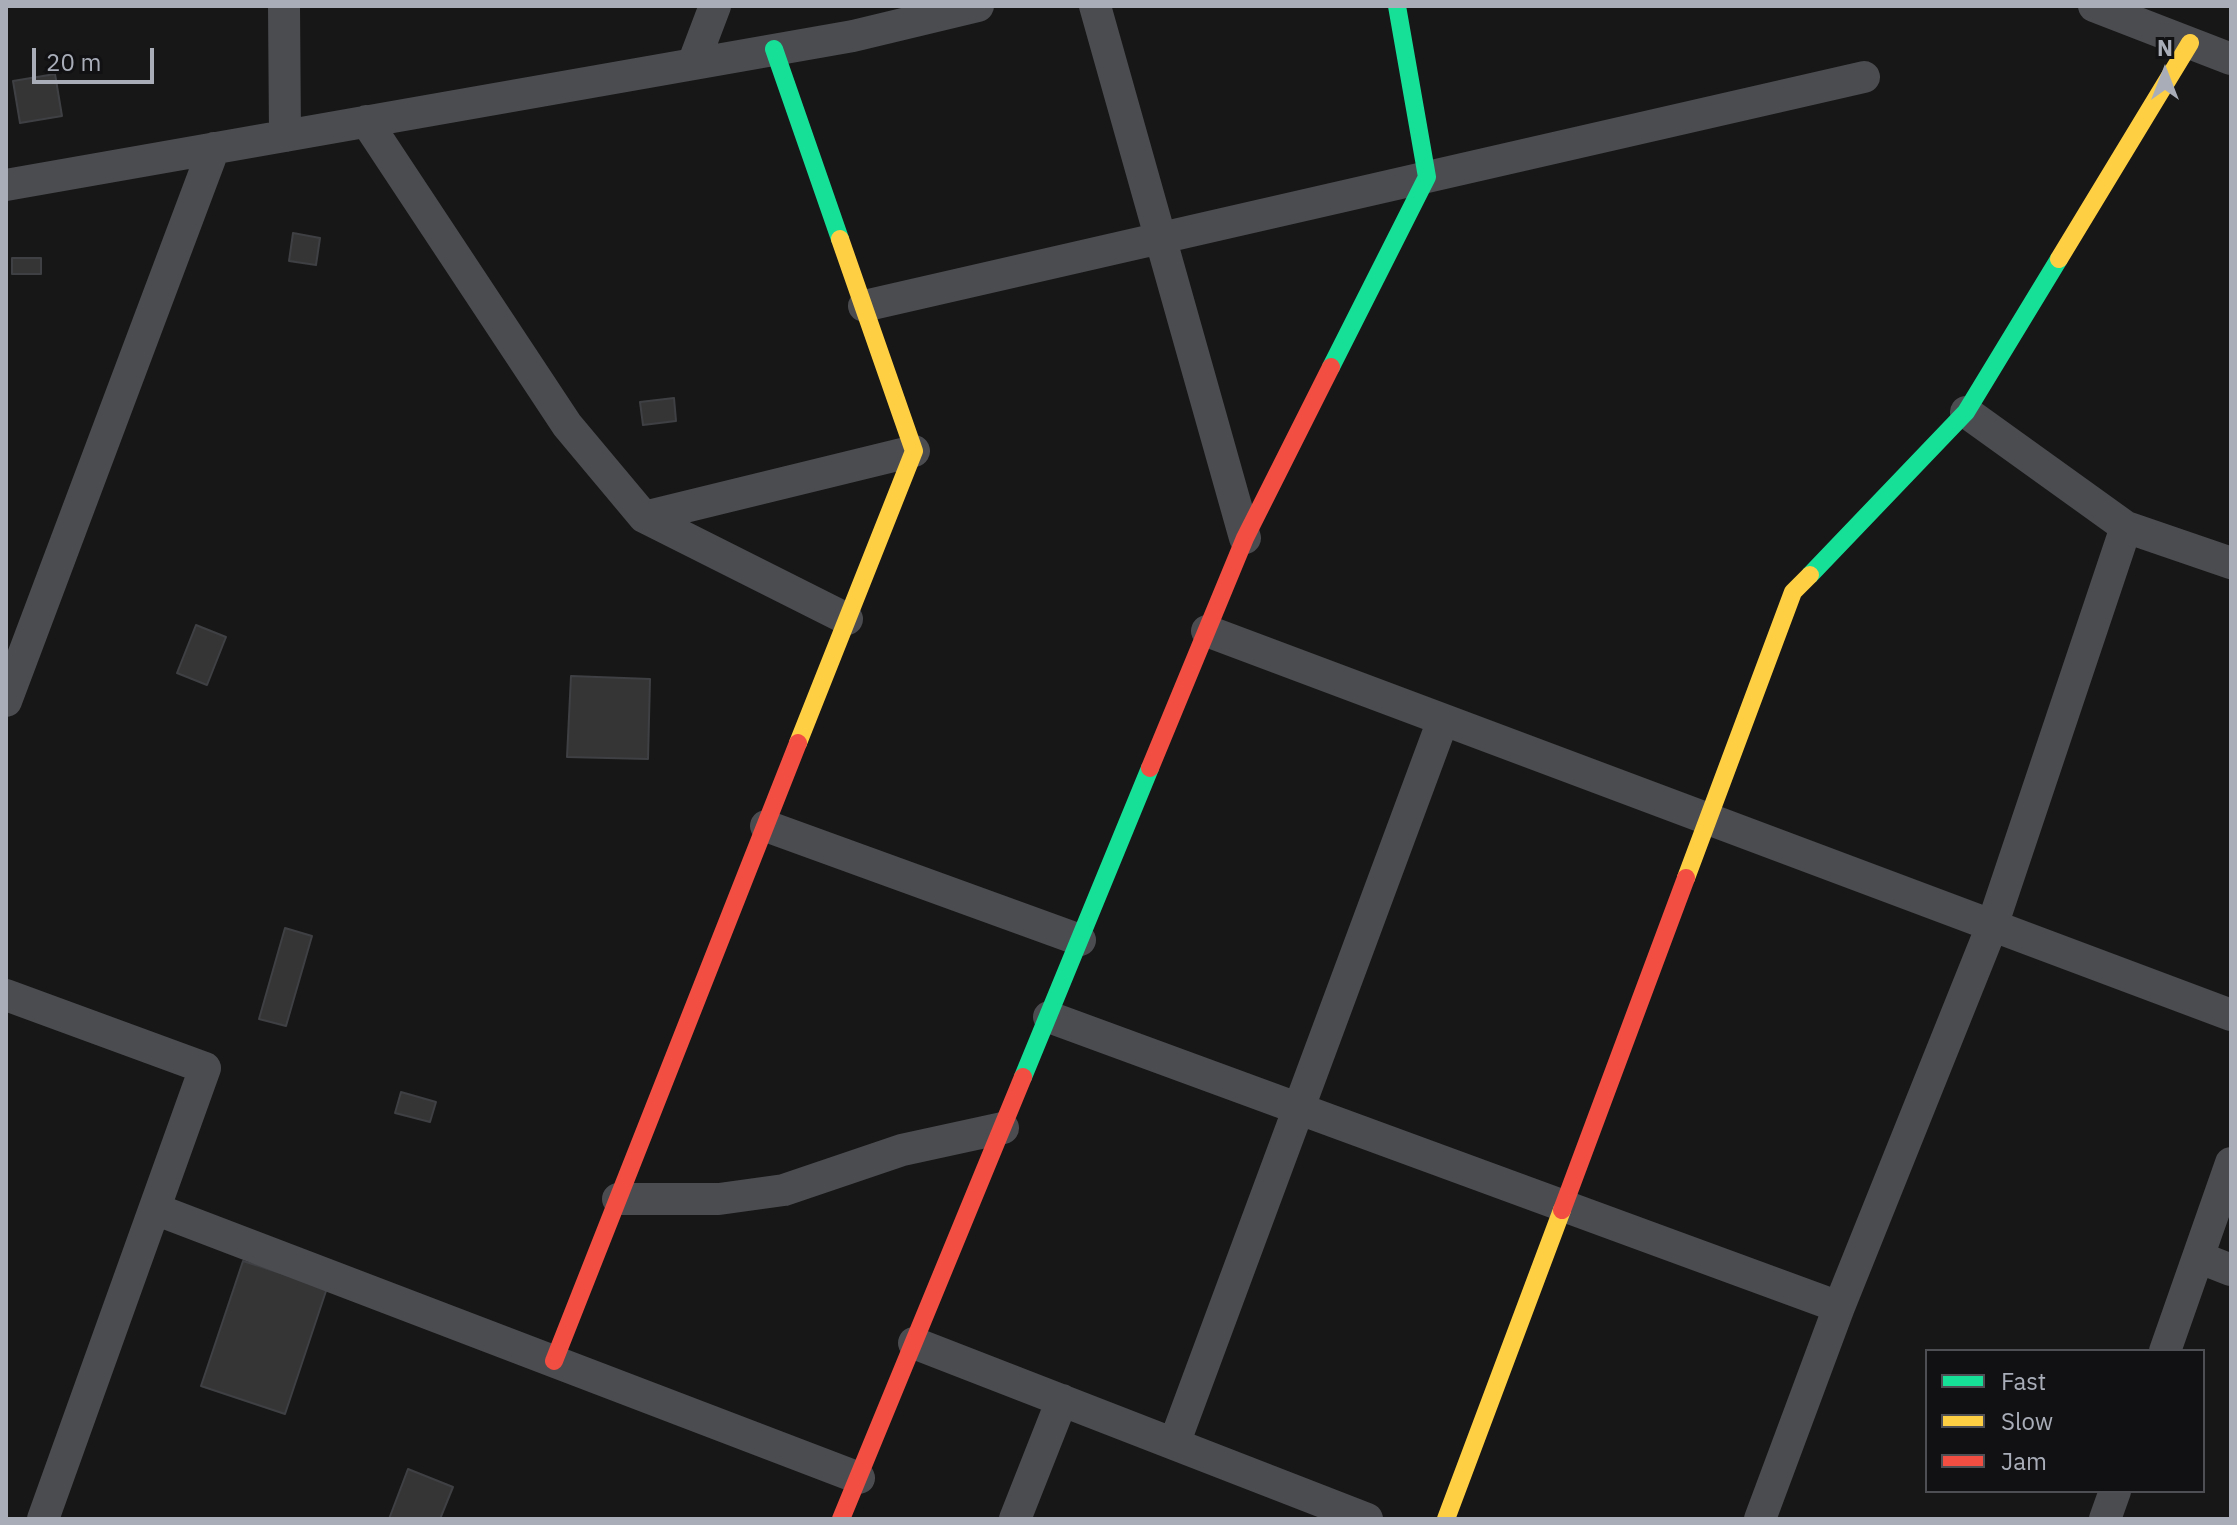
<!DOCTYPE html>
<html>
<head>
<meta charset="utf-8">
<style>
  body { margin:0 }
  #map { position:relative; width:2237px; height:1525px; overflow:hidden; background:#171717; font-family:"IBM Plex Sans",sans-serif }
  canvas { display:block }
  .frame { position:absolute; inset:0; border:8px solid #a8adb8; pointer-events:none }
  .legend { position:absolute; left:1925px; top:1349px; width:280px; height:144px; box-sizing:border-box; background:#111113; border:2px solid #4d4f55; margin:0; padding:10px 14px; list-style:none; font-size:24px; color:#a8adb8 }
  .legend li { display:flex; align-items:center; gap:16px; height:40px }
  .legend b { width:40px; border:2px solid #4d4f55 }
  .north { position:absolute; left:2125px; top:32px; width:80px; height:80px; -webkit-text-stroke:6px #111113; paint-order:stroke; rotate:0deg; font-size:22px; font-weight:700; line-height:32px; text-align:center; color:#a8adb8 }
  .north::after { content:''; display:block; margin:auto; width:28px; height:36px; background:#a8adb8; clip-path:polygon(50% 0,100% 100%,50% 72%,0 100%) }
  .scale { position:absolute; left:32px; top:48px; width:122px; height:36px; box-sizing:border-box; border:4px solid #a8adb8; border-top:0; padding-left:10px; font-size:24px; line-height:28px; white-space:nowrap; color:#a8adb8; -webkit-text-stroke:6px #111113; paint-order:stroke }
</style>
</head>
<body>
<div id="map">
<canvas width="2237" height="1525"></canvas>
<div class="frame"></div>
<ul class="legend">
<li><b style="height:10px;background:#16e098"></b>Fast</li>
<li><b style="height:10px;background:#ffcf43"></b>Slow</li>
<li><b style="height:10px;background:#f24e42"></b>Jam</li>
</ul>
<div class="north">N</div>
<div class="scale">20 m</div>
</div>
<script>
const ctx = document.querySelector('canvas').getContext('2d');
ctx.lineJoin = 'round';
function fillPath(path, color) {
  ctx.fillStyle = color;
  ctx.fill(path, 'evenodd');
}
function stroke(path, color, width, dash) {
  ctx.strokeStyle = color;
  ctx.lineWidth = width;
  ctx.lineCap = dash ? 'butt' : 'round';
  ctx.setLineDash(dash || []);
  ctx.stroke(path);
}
const building = new Path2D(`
  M55 74 62 116 20 123 13 81Z
  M293 233 320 238 316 265 289 261Z
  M12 258H41V274H12Z
  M674 398 676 421 643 425 640 402Z
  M196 625 226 637 207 685 177 673Z
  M571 676 650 679 648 759 567 757Z
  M285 928 312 936 286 1026 259 1019Z
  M401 1092 436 1102 430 1122 395 1113Z
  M243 1261 327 1288 285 1414 201 1386Z
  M408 1469 453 1487 440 1519H389Z`);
fillPath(building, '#353536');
stroke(building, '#3f4043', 2);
stroke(new Path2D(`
  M284 6 285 136
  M1095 6 1245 538
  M2094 6 2231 59
  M693 64 715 6
  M366 121 567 425 644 517 847 619
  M6 185 853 36 978 6
  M864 306 1864 77
  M1966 412 2126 527
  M644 517 914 451
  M1207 631 2231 1015
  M6 701 214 148
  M766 826 1080 940
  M6 995 205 1068 43 1519
  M1049 1017 1839 1307
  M618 1199H719L784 1190 902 1150 1003 1128
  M155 1209 859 1478
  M2198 1257 2231 1270
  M914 1343 1367 1519
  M2165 1351 2231 1163
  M1174 1444 1443 720
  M1015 1519 1062 1400
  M1760 1519 1839 1307 1992 926 2126 527 2231 563
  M2105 1519 2115 1491`), '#4b4c50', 32);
stroke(new Path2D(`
  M774 49 840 239
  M1331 367 1427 177 1397 6
  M1810 575 1966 412 2059 259
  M1023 1077 1150 768`), '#16e098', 18);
stroke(new Path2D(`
  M2059 259 2190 43
  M798 743 914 451 840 239
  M1686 878 1793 592 1810 575
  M1446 1519 1562 1210`), '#ffcf43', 18);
stroke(new Path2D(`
  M1150 768 1245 538 1331 367
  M1562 1210 1686 878
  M554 1361 798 743
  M841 1519 1023 1077`), '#f24e42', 18);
</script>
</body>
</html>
